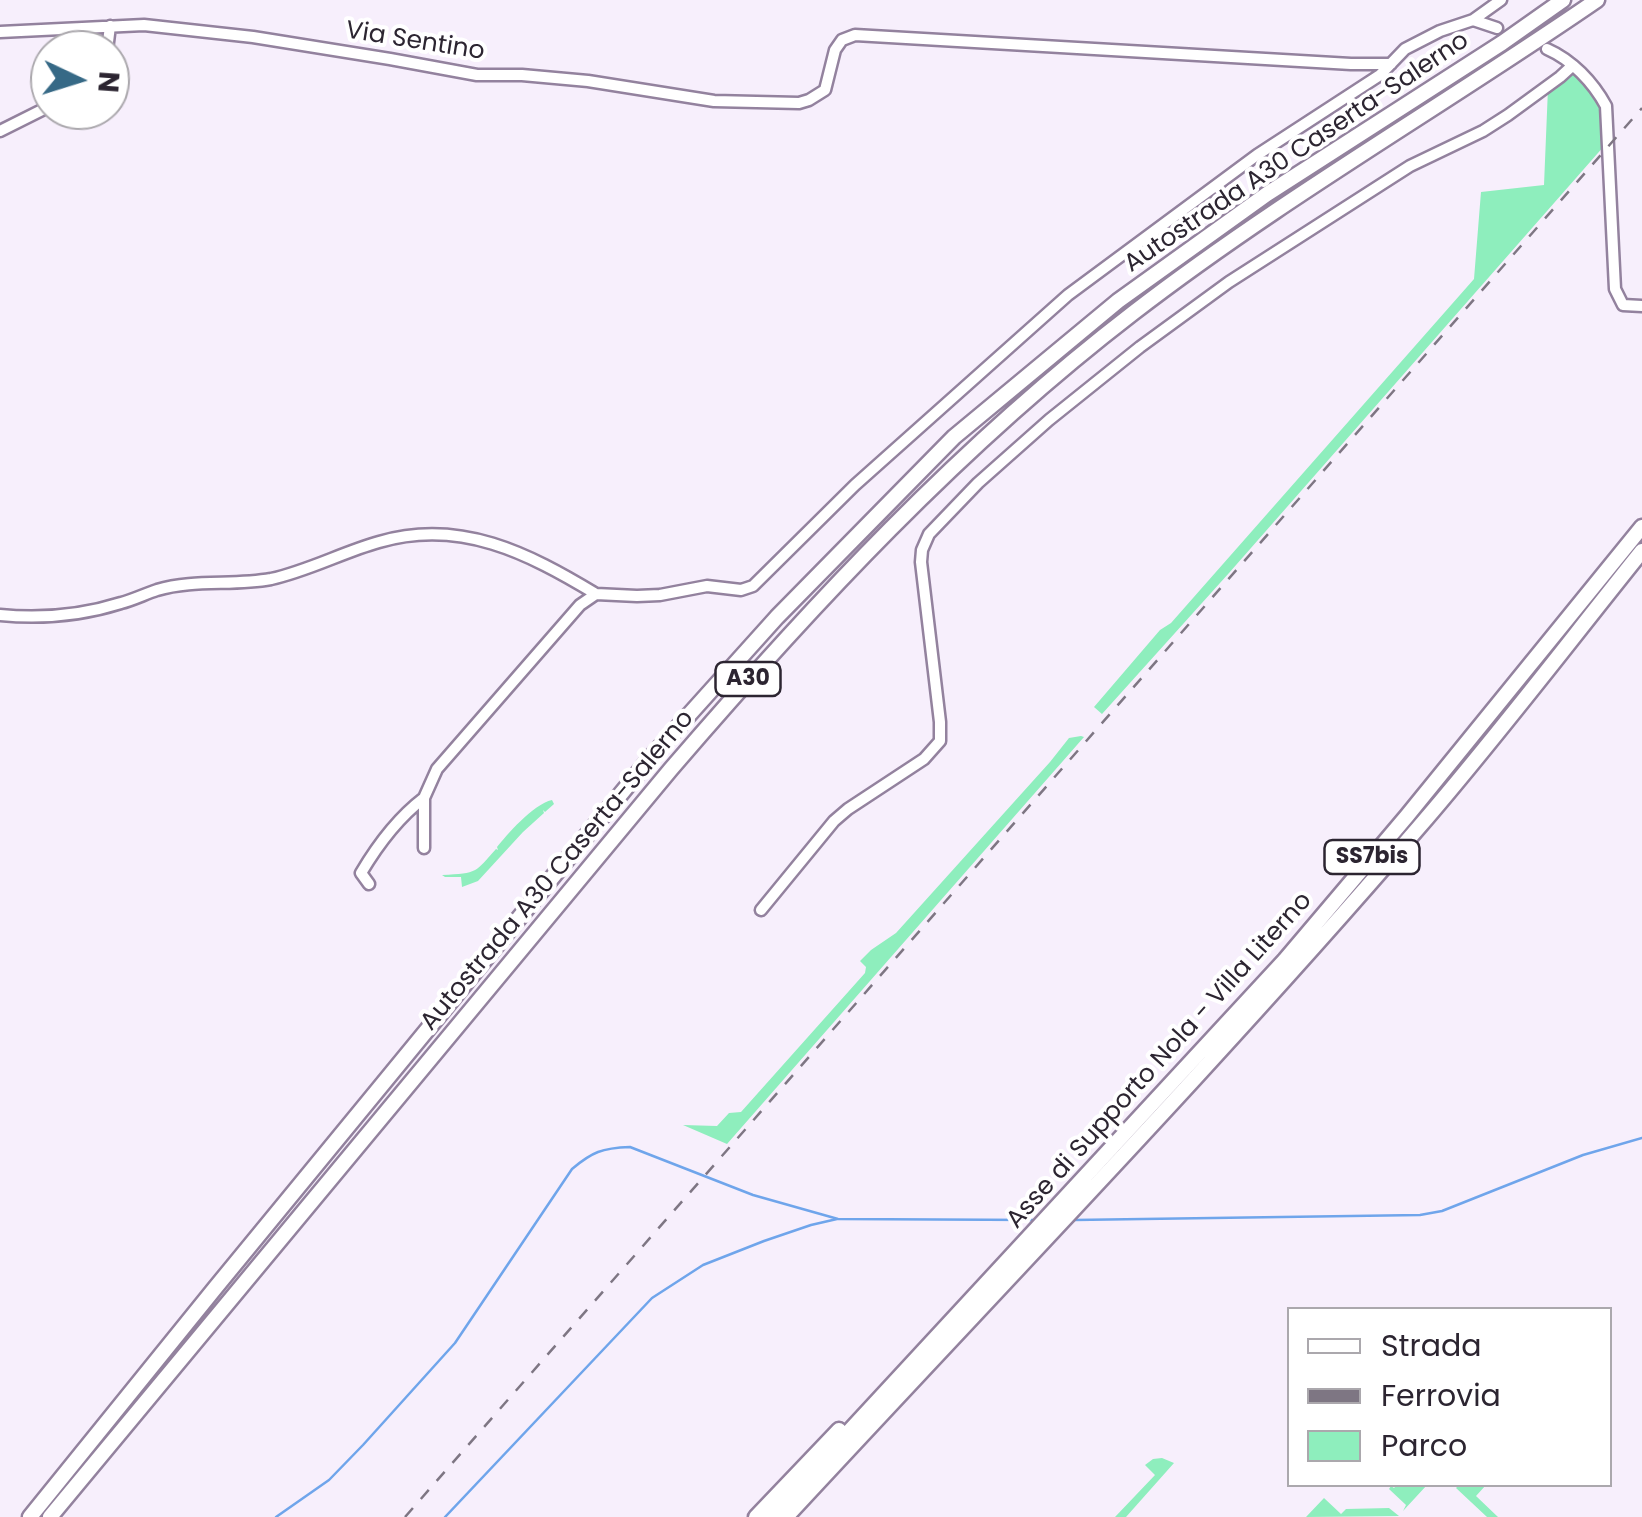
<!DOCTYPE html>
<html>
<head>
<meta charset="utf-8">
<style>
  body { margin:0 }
  #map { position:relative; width:1642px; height:1517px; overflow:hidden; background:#f7effc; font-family:Poppins,sans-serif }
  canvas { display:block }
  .legend { position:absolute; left:1287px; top:1307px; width:325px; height:180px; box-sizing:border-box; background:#fff; border:2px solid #aba8ad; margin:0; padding:12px 18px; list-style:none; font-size:30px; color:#2c2531 }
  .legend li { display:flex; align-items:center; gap:20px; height:50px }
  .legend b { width:50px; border:2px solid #aba8ad }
  .north { position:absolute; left:30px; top:30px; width:100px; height:100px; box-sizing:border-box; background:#fff; border:2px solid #aba8ad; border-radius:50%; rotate:94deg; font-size:28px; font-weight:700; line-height:40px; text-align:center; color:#2c2531 }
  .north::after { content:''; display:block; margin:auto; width:35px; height:45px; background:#366986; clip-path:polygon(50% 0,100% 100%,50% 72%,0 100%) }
</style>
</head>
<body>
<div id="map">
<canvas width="1642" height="1517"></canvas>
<ul class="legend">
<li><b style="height:12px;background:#fff"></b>Strada</li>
<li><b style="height:12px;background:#7e7683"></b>Ferrovia</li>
<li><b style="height:28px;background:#8eeebd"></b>Parco</li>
</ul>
<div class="north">N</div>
</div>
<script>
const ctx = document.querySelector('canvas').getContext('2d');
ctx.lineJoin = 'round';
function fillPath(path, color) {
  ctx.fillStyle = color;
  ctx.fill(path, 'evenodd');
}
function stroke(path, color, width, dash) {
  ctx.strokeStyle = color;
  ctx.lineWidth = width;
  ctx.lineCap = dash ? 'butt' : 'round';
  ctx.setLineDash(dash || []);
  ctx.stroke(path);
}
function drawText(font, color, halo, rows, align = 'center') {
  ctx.font = font + ' Poppins,sans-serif';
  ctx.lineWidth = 8;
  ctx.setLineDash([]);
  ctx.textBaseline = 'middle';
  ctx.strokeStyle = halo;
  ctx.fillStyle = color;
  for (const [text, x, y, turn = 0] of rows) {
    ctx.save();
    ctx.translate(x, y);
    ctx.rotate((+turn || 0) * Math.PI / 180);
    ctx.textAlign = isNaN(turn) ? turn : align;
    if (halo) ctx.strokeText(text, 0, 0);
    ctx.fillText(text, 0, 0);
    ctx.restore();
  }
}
fillPath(new Path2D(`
  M1572 72 1582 77 1604 107 1605 145 1229 573 1102 714 1094 707 1160 630 1171 623 1474 279 1481 192 1544 185 1548 88Z
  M1081 736 1084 737 727 1144 683 1125 717 1126 729 1113 741 1112 865 973 866 967 860 961 871 950 896 933 1050 762 1069 738Z
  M552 800 554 804 545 812 543 810 544 813 523 832 478 881 462 887 461 877H445L442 875C479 873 474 873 496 849L498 850 497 847C506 836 533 804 552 800Z
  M1162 1458 1174 1463 1126 1517H1115L1155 1475 1145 1465 1153 1459Z
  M1398 1484H1427V1485L1403 1511 1406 1505 1389 1489 1391 1486 1394 1488Z
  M1460 1484 1486 1485 1476 1496 1498 1517H1487L1456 1488Z
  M1324 1498 1341 1514 1346 1509 1389 1508 1399 1516 1306 1517Z`), '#8eeebd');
stroke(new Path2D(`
  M1074 1220 1420 1215 1442 1211 1583 1155 1642 1138
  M276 1517 329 1480 363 1445 455 1343 572 1169C592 1152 602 1148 630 1147L753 1195 838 1219 1036 1220
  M445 1517 652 1298 703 1265 764 1241 811 1225 837 1219`), '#6fa5eb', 2.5);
const minor = new Path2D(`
  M1473 20 1497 28
  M0 32 144 25 253 37 390 59 477 75H522L588 81 714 101 799 103 809 100 825 90 835 50 842 40 855 35 1351 64H1391
  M1547 49C1572 60 1593 82 1606 106L1615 289 1623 305 1642 306
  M107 50 110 26
  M0 131 50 106
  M0 615C42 619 80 616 121 603 133 600 145 594 157 590 194 579 233 586 271 579 308 571 343 552 379 542 460 518 528 553 596 594
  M424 798 437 769 580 605 596 594 637 596 660 595 707 586 741 590 753 586 855 485 1068 295 1257 155 1380 75 1405 49 1440 31 1473 20 1501 0
  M369 884 361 873C377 846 399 817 424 798V848
  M761 910 834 821 848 809 924 759 940 741V722L921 562 922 550 929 534 978 483 1049 420 1140 347 1229 282 1410 166 1483 131 1508 115 1560 77 1572 66`);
const highway = new Path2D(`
  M30 1517 216 1287 652 756 777 617 954 437 1118 301 1267 194 1502 43 1563 0
  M50 1517 671 769C812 605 960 446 1133 313 1281 199 1443 106 1597 0
  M756 1517 839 1430
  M770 1517 1285 960 1407 816 1642 527
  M786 1517C998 1288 1215 1064 1419 827 1496 738 1568 643 1642 551`);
stroke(minor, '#93829e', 15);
stroke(highway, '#93829e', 19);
stroke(minor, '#fff', 10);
stroke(highway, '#fff', 14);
stroke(new Path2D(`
  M405 1517 1642 108`), '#7e7683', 2.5, [12, 12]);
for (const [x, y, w] of [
  [748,679,65],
  [1372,857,95]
]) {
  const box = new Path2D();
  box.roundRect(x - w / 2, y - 17, w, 34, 8);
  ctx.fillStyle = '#fff';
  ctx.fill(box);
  stroke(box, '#2c2531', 2.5);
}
drawText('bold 22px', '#2c2531', null, [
  ["A30",748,679],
  ["SS7bis",1372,857]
]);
drawText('25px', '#2c2531', '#fff', [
  ["Via Sentino",415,42,9],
  ["Autostrada A30 Caserta-Salerno",1297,153,-34],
  ["Autostrada A30 Caserta-Salerno",558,871,-50],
  ["Asse di Supporto Nola - Villa Literno",1160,1061,-48]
]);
</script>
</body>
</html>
